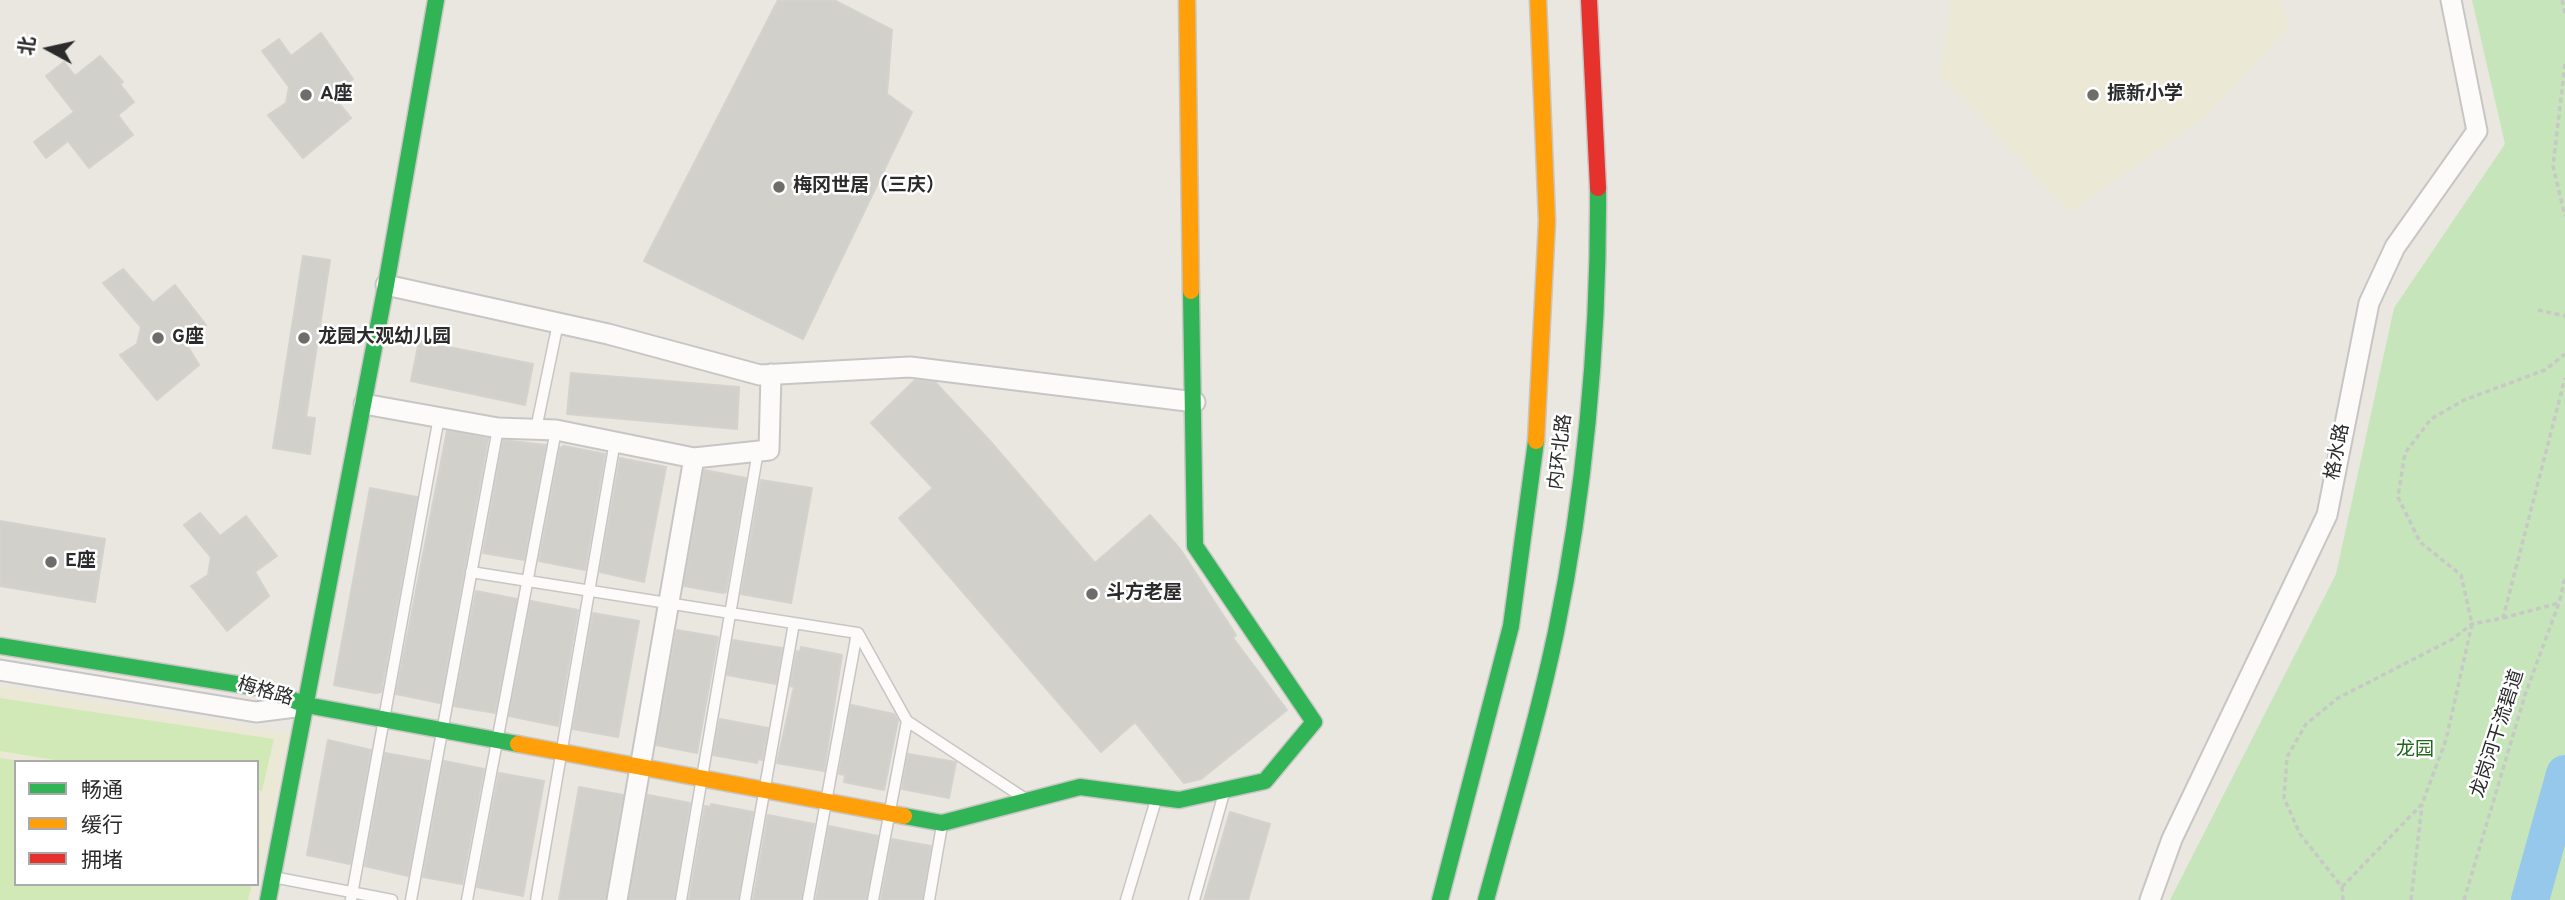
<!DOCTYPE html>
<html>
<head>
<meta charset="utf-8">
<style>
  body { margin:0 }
  #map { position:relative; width:2565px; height:900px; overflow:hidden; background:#eae7e0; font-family:Overpass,"Noto Sans SC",sans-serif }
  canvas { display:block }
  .legend { position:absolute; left:14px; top:760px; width:245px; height:126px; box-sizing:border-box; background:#fff; border:2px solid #aaa; margin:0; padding:9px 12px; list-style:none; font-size:21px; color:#2b2b2b }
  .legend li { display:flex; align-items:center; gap:14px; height:35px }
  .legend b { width:35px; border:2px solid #aaa }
  .north { position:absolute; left:14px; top:14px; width:70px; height:70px; -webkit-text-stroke:5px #fff; paint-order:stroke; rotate:278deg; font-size:19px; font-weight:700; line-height:28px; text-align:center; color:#2b2b2b }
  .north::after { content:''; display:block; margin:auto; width:24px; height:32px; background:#2b2b2b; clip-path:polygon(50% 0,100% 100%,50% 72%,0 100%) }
</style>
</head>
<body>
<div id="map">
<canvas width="2565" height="900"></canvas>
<ul class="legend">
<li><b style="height:9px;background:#30b455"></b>畅通</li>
<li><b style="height:9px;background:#ff9f0a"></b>缓行</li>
<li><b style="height:9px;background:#e5322d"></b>拥堵</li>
</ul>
<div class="north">北</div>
</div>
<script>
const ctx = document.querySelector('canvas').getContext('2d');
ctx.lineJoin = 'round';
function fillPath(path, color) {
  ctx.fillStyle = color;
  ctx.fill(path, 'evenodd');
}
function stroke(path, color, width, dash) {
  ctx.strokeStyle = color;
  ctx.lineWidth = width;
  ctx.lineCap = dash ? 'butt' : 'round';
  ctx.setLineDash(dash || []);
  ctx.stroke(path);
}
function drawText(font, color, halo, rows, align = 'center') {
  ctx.font = font + ' Overpass,"Noto Sans SC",sans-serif';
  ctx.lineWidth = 5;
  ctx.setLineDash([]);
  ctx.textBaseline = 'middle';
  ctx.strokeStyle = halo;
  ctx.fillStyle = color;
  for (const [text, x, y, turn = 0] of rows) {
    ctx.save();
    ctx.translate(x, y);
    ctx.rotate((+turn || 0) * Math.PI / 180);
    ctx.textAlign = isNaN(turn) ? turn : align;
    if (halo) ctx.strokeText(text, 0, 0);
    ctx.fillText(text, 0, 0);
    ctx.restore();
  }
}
fillPath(new Path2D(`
  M1952 0H2279L2290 26 2207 116 2070 212 1940 74Z
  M0 686 290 734 254 900H0ZM16 762H257V884H16Z`), '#ece8d6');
fillPath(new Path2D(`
  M2472 0H2565V900H2170L2336 574 2394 308 2505 144Z`), '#c6e5ba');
fillPath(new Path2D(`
  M0 698 274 739 262 791 257 790V762H67L0 751Z
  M0 758 27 762H16V884H252L248 900H0Z`), '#d0e9b7');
stroke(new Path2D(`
  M2530 900 2565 774`), '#95c8ea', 38);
const building = new Path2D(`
  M778 0H834L892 30 887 94 912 112 803 339 644 261Z
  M321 33 353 79 332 95 351 118 303 158 268 115 286 103 289 87 262 51 279 39 291 56Z
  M100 56 123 82 120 84 134 102 118 115 133 135 89 168 68 141 46 158 34 142 74 112 46 76 64 62 75 76Z
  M303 256 330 260 306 417 315 418 310 454 273 448Z
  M123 269 153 303 175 285 206 325 185 342 199 365 157 400 120 355 137 344 141 327 103 283Z
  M419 341 533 364 525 405 411 381Z
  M571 373 739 387 737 429 567 414Z
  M915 380 935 382 990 441 1095 563 1150 515 1180 549 1236 635 1233 638 1287 710 1201 779 1184 783 1135 722 1101 752 899 518 933 488 871 423Z
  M447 431 488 439 440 703 396 694Z
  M503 440 546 445 524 560 483 553Z
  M564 446 605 454 585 570 539 561 560 448Z
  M620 458 666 467 644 582 600 572Z
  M704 470 746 478 726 592 723 593 684 586Z
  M761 480 812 488 791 603 741 594Z
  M370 488 417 497 381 692 375 693 334 685Z
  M200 513 220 536 246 516 277 556 255 572 269 596 227 631 191 586 208 575 211 557 184 525Z
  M0 521 105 539 95 602 0 586Z
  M476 591 517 599 495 713 454 706Z
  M531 601 578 610 558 726 509 716Z
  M593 613 639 621 618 737 573 729Z
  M677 630 718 637 697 753 656 745Z
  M733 640 782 648 776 684 727 675Z
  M801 647 842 655 824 771 777 763 794 687 790 686 797 651 800 652Z
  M851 705 894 714 898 720 884 790 844 782 845 775 839 774Z
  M720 719 768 728 762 760 758 759 757 763 713 755Z
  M328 740 371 750 350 864 307 855Z
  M385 753 429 761 408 876 365 866Z
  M908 754 956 762 949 798 902 789Z
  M444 761 484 769 462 884 423 877Z
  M499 773 544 781 523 896 477 887Z
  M579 787 623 795 605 900H559Z
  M648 795 690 803 674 900H629Z
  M711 804 753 812 738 900H689L705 806 710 807Z
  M1230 812 1270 824 1248 900H1204Z
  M768 815 814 824 801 900H753Z
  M829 826 878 836 866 900H816Z
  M892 839 931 846 922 900H881Z`);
fillPath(building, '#d2d0cb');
stroke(building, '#d4d2cd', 2);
const lane = new Path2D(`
  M536 429 558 323
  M471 572 857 633
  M858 633 907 721 1024 798
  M273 877 392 900
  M351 900 439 417
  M411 900 498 428
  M467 900 556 430
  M536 900 615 441
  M681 900 758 451
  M745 900 794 623
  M808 900 857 633
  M873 900 907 721
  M929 900 942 825
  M1126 900 1156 800
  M1194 900 1224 793`);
const street = new Path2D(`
  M386 285 608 334 760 375 910 367 1195 402
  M364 404 498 428 556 430 694 458 769 450 771 374
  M0 670 256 712 303 706
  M617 900 694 458
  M2150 900 2172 839 2327 515 2369 303 2395 247 2477 131 2451 0`);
const fast = new Path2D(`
  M0 646 261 688 306 705 518 744
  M904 816 942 823 1080 787 1179 800 1265 781 1314 722 1195 546 1191 291
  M268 900 386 285 436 0
  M1440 900 1511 626 1536 441
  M1486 900C1510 811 1537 722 1556 632 1586 486 1599 337 1598 188`);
const slow = new Path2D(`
  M1187 0 1191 291
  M1536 441 1547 221 1538 0
  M518 744 904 816`);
const jam = new Path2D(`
  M1589 0 1598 188`);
stroke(lane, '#c7c6c5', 13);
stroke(street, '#c7c6c5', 23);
stroke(fast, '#c7c6c5', 19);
stroke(slow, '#c7c6c5', 19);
stroke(jam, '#c7c6c5', 19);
stroke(new Path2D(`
  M2562 0 2565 13
  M2565 64 2553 166 2565 216
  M2538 310 2565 316
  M2503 618 2559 603
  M2342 887 2422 804 2446 740 2472 624 2461 575 2420 542 2398 497 2405 453 2431 419 2464 400 2545 370 2565 354
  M2343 900 2342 887 2300 834 2284 798 2287 757 2306 724 2338 698 2451 640 2472 624 2503 618 2565 378
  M2411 900 2422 805
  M2464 900 2525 695 2559 603 2565 578`), '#c8c8c7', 3.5, [5, 3.5]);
stroke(lane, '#fcfbfa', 10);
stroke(street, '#fcfbfa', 19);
stroke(fast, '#30b455', 16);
stroke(slow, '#ff9f0a', 16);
stroke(jam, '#e5322d', 16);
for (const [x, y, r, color] of [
  [306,95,7,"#6e6d6a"],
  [2093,95,7,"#6e6d6a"],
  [779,187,7,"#6e6d6a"],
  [158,338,7,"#6e6d6a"],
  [304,338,7,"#6e6d6a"],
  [51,562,7,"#6e6d6a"],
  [1092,594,7,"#6e6d6a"]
]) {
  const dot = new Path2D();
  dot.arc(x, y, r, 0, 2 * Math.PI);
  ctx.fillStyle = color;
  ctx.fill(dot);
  stroke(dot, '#fff', 2.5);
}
drawText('bold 19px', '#2b2b2b', '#fff', [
  ["A座",320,95],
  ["振新小学",2107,95],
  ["梅冈世居（三庆）",793,187],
  ["G座",172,338],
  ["龙园大观幼儿园",318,338],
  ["E座",65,562],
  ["斗方老屋",1106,594]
], 'left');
drawText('19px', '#2b2b2b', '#fff', [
  ["内环北路",1562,452,-83],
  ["格水路",2339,452,-79],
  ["梅格路",265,693,16],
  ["龙岗河干流碧道",2499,734,-72]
]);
drawText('19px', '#20681b', '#fff', [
  ["龙园",2415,751]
]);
</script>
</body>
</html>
